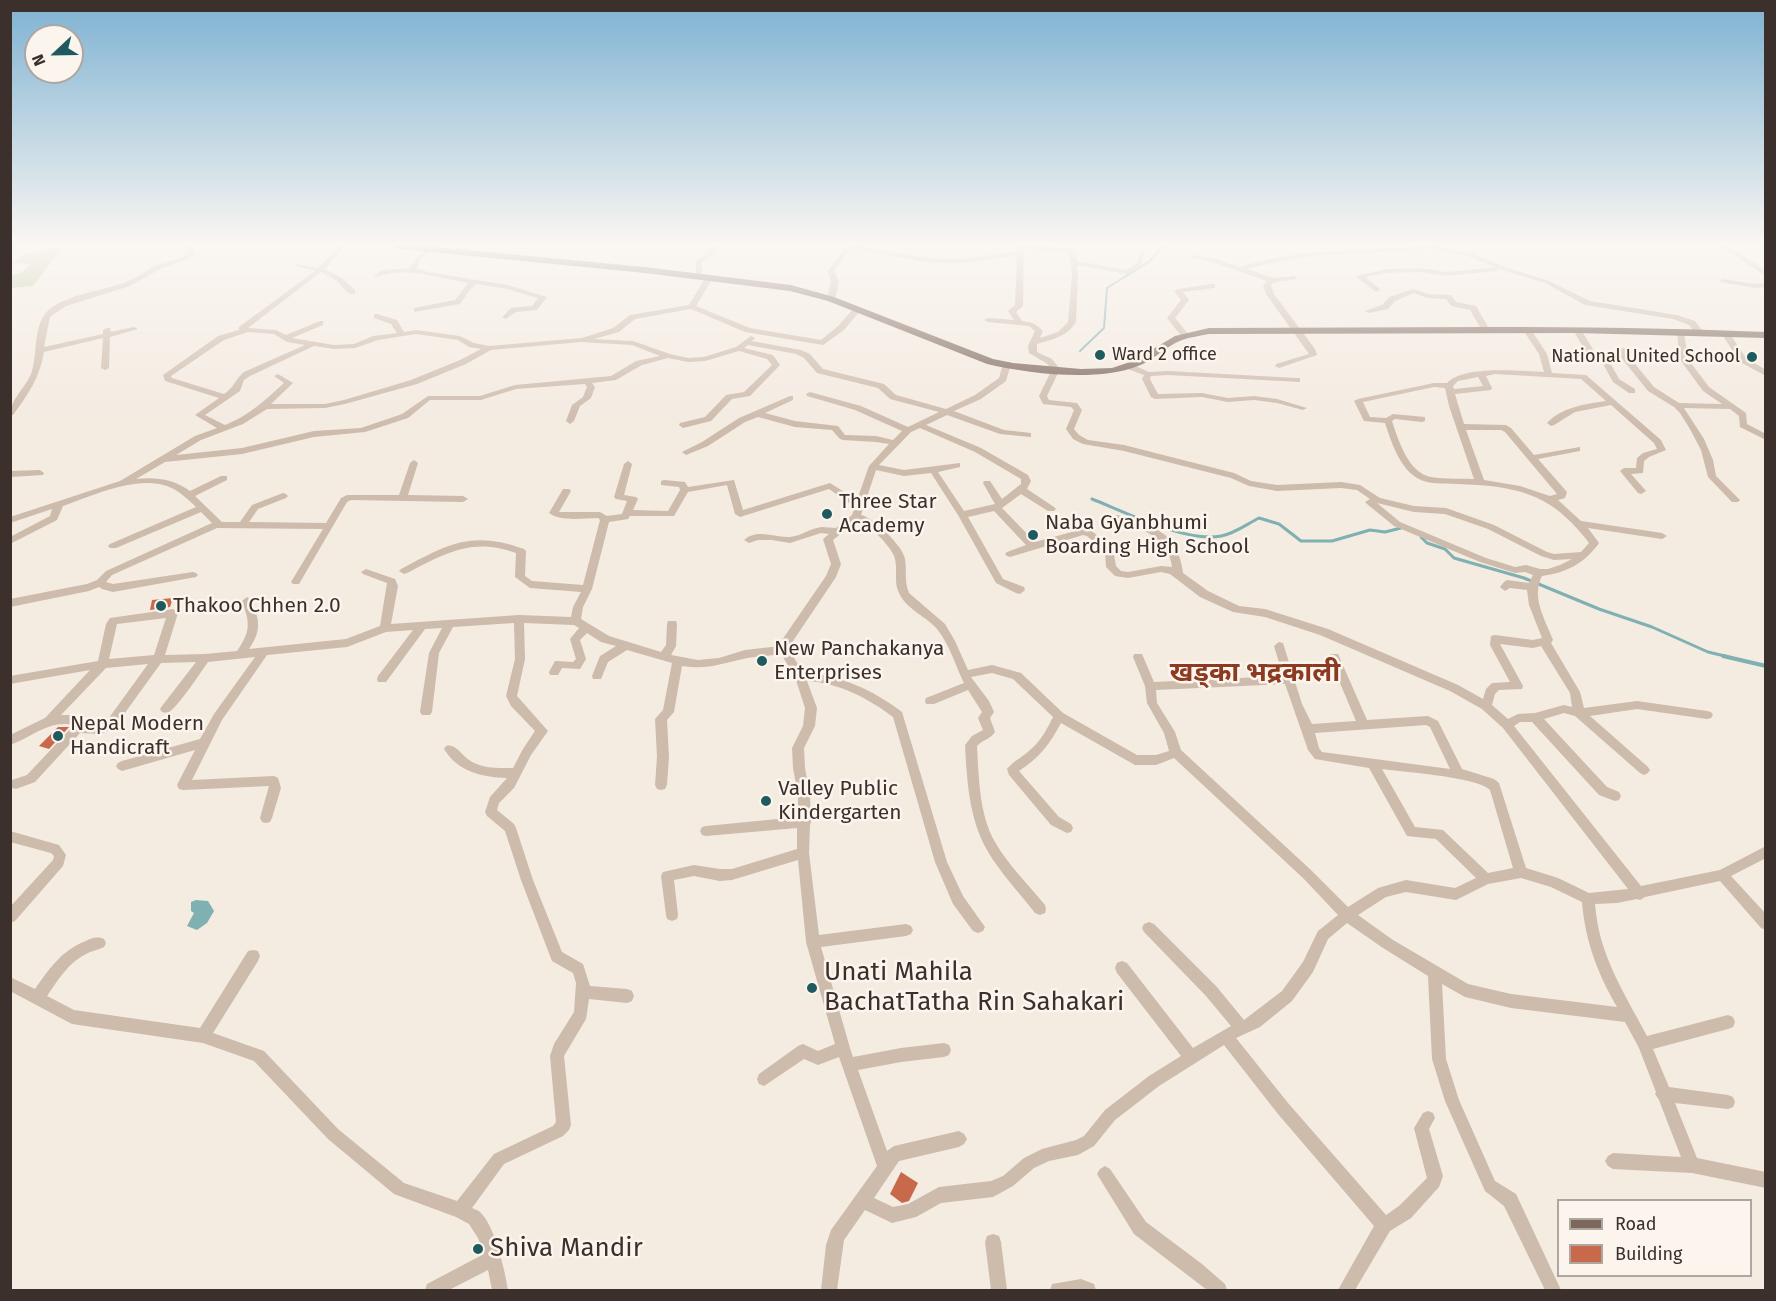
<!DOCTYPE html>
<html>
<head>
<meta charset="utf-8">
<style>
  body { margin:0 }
  #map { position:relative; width:1776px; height:1301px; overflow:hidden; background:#f4ebe1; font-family:"Fira Sans",sans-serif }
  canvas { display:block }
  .frame { position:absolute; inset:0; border:12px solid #3b302b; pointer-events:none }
  .legend { position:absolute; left:1557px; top:1199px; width:195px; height:78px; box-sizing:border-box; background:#fbf5ee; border:2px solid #aea6a0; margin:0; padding:8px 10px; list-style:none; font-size:18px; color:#3b302b }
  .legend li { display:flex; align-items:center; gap:12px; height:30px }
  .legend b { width:30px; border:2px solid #aea6a0 }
  .north { position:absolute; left:24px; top:24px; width:60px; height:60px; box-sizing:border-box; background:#fbf5ee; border:2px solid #aea6a0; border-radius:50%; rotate:248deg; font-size:16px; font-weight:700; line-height:24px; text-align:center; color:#3b302b }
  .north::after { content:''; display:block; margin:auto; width:21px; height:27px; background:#1f5a5e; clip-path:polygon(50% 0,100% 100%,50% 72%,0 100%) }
</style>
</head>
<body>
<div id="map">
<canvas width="1776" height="1301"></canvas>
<div class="frame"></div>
<ul class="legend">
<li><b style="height:8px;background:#7d675c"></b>Road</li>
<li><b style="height:16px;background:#c8694b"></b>Building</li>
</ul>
<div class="north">N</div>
</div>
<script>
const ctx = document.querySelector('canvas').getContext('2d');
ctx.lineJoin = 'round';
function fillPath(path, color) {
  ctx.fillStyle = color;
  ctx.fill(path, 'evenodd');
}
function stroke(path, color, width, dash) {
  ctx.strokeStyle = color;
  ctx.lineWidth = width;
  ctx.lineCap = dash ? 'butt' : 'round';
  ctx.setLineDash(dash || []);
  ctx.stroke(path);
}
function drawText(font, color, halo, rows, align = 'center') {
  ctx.font = font + ' "Fira Sans","Noto Sans Devanagari",sans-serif';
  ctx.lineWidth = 5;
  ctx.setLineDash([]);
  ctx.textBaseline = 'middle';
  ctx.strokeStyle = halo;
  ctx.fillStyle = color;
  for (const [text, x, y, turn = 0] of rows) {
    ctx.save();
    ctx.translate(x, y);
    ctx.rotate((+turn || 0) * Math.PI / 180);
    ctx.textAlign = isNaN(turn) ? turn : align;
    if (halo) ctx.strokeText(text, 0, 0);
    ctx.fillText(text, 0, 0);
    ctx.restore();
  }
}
fillPath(new Path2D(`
  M51 249H61L33 286 11 288V275L20 274 30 264 13 263 21 256Z`), '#b8c4a0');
fillPath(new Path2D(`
  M196 900 208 901 214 911 207 923 197 930 187 926 194 913 191 911V902Z`), '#7fb0b2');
stroke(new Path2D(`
  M1080 351 1104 328 1107 288 1150 261 1163 246`), '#7fb0b2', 2);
stroke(new Path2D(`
  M1092 499C1125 512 1186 543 1221 536 1234 534 1247 524 1259 518L1279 524 1301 541H1332L1370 530 1385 532 1401 528
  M1421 537 1427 543 1445 549 1454 558 1524 578 1599 609 1652 627 1708 652 1729 657`), '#7fb0b2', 3);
stroke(new Path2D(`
  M1723 656 1766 666`), '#7fb0b2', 4);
fillPath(new Path2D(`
  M173 598 170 607 150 610 152 600Z
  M58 727H69L49 749 39 746Z
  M901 1172 918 1183 909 1201 902 1203 890 1194Z`), '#c8694b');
fillPath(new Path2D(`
  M181 246H188L196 253 189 259 162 268 130 286 66 306 50 317 44 347 103 334V330L107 328H110L111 332 134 327 138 329 110 337 109 368 105 370 101 368 103 338 44 352C40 377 28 395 13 415H10C10 399 27 387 32 371 37 354 34 332 43 317 55 295 104 291 126 282 138 277 148 269 159 264 169 261 180 260 189 253Z
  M339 246H346L325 269 342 278 355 290V294H349L337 281 321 272 248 328 276 330 286 335 320 321H323V325L292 338 334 345 354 344 373 336 397 333 391 324 374 318V314H377L397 320 404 332 416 330 460 336 474 343 489 346 582 338 613 328 630 315 689 305 705 278 709 276 713 278 696 306 750 328 821 340 838 326 854 308 861 310 844 330 823 345 745 332 691 309 635 319 619 332 594 339 633 341 670 354 688 358 704 357 736 347 751 336 755 338 752 341 801 350 810 354 823 369 884 384 896 395 946 409 975 395 999 378 1003 364 1004 362H1010L1011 364 1006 381 981 399 954 411 1004 430 1031 433V437L1000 434 947 415 926 425 981 448 1028 475 1031 481 1027 489 1054 507 1056 509 1054 511H1048L1021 494 1002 508 1035 542 1083 529 1093 532 1113 549 1116 566 1121 571 1128 572 1161 566 1172 567C1169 536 1140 528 1114 520L1112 518 1117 515C1153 525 1178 532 1183 573L1208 591 1239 606 1265 609 1328 629 1458 685 1483 699 1486 689 1492 683 1510 682 1490 645 1491 636 1495 635 1533 640 1542 638 1529 605 1527 590 1510 588 1505 591 1500 587 1504 582 1507 580 1529 583 1533 575 1525 572 1515 573 1480 562 1394 526 1367 504 1365 502 1370 499 1357 490 1341 488 1277 491 1249 486 1231 478 1124 451 1083 444 1073 439 1066 429 1074 410 1071 407 1043 404 1039 396 1052 369 1046 363 1029 353 1028 346 1035 331 1029 326 988 322 984 320 988 318 1014 320 1008 311 1015 305 1017 255C994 258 971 264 947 263 915 263 884 253 853 249L847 253 834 271 839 281 835 299 831 301 827 299 831 281 828 271 843 251 849 246H859L920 257 947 259 975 258 1017 251 1018 246 1069 248V246H1075L1077 261 1126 270 1136 264 1141 250H1145L1141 266 1127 274 1077 265 1078 275 1076 322C1067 337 1053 339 1037 344V352L1052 359 1060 369 1047 396 1049 400 1077 403 1082 410 1074 429 1079 435 1088 440 1124 445 1234 473 1251 481 1277 485 1341 482 1360 485 1380 498 1414 506 1446 508 1494 525 1547 552 1554 554 1581 552 1589 543 1586 539C1549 492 1515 486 1457 484 1444 483 1428 485 1417 478 1399 467 1391 441 1385 423L1364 421 1354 401 1358 399 1434 383H1447C1463 365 1521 371 1544 372L1539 354 1523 330 1530 328 1547 354 1552 373 1586 375 1661 440 1666 450 1649 457 1644 461 1643 473 1631 474 1646 491 1641 494 1638 493 1620 471 1624 468H1636L1637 458 1643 453 1657 449 1654 443 1611 405 1575 412 1554 425 1551 426 1547 423C1562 407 1585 404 1606 401L1581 379 1495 374 1486 376 1492 388 1491 390 1455 394 1464 424 1506 425 1511 428 1534 455 1580 447V451L1538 459 1567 492 1565 498 1558 500 1581 521 1662 533 1667 536 1662 539 1588 528 1599 543C1585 563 1566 573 1542 576 1531 598 1545 619 1553 640L1551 643 1580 692 1584 708 1637 701 1707 711 1711 712 1713 715 1711 718 1707 719 1637 709 1590 716 1648 767 1650 770 1648 773 1644 775 1640 773 1575 716 1564 713 1544 719 1607 787 1619 792 1621 796 1619 800 1615 801 1599 795 1532 722H1520L1514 726 1641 886 1720 870 1766 846V858L1731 876 1766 914V930L1761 928 1720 881 1645 897 1640 900 1637 899 1617 903 1595 904C1599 956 1624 992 1647 1036L1728 1015 1733 1017 1735 1022 1733 1027 1728 1029 1653 1049 1669 1087 1728 1095 1733 1097 1735 1102 1733 1107 1728 1109 1675 1103 1697 1158 1766 1172V1188L1692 1173 1613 1169 1608 1166 1605 1161 1608 1156 1613 1153 1681 1157 1659 1100 1655 1094 1656 1092 1639 1048 1625 1022 1511 1008 1465 997 1442 984 1446 1059 1459 1100 1495 1181 1516 1194 1561 1290H1545L1504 1206 1485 1191 1445 1101 1432 1059 1428 976 1383 948 1347 923 1328 939 1313 972 1292 1001 1260 1027 1236 1038 1288 1103 1386 1215 1399 1206 1427 1178 1414 1128 1423 1113 1428 1111 1433 1113 1435 1118 1429 1129 1443 1176 1439 1187 1411 1218 1390 1231 1355 1290H1338L1374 1226 1278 1114 1224 1045 1159 1086 1115 1120 1094 1146 1078 1155 1049 1161 1034 1168 1013 1186 993 1197 941 1203 916 1217 892 1223 865 1210 844 1240 837 1290H821L826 1245 831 1230 877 1166 839 1057 818 1065 804 1059 764 1086 759 1084 757 1079 759 1074 798 1046 803 1044 818 1051 835 1044 806 942 798 860 732 880 720 881 694 876 674 880 678 915 677 919 672 921 667 919 666 915 661 876 663 872 694 865 720 869H732L797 849V828L706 836 702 835 700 831 702 827 706 826 798 817V795L793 768 792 748 803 726 805 708 795 677 781 654C769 656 755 656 743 659 719 664 708 670 682 666L674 712 667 720 669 757 667 785 665 789 661 790 657 789 655 785 657 757 655 719 663 710 672 663 627 650 608 662 601 679H593L592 676 600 656 616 646 601 642 587 633 580 640 586 659 580 669 562 668 558 675H550L549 672 555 661 573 662 576 659 570 639 579 628 574 625 524 623 525 659 517 696 548 731 531 755 514 788 499 803 497 810 514 824 516 828 533 880 562 952 583 964 590 986 627 989 632 991 634 996 632 1001 627 1003 589 999 586 1019 564 1056 571 1125 569 1130 563 1136 504 1164 472 1208C474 1209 478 1210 480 1212 495 1226 505 1271 508 1290H492L488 1270 449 1290H425L427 1284 484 1254 478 1238 469 1224 456 1217 394 1194 328 1139 254 1061 203 1043 72 1024 10 991V977L35 989C49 969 62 950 86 941 92 938 97 936 104 939L106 943 104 947C98 950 91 951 86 954 68 963 58 980 47 996L74 1010 200 1028 248 951 253 950 258 951 260 956 258 961 213 1033 264 1051 338 1129 404 1183 457 1201 494 1154 553 1126 556 1122 550 1056 554 1044 574 1012 576 983 573 973 552 961 521 880 505 831 487 816 485 812 490 797 507 778C482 777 458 772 444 749L446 746C456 743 461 755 469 760 482 769 498 768 513 768L523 749 535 731 511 706 506 696 515 659 514 623 453 627 439 653 432 712 430 715H422L420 712 429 653 442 628 425 629 386 682H378L377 679 378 676 413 630 386 632 347 647 267 655 222 720 192 780 274 776 278 778 281 788 272 818 270 822 266 823 262 822 260 818 269 786 183 790 179 789 177 785 195 750 122 771 118 769 116 766 118 763 122 761 200 739 214 714 255 657 208 662C202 670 175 712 167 713 165 713 164 712 162 712L160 709 162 706 196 662 161 663 114 728 101 734 80 733 35 782 16 789 12 788 10 785 12 780 27 775 74 725C48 720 33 737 10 745V735L45 718 90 670 10 684V676L98 661 106 624 110 618 173 609 178 613 165 655 205 654 237 651C251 631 250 623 242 601L247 597C252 600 253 604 255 610 261 625 258 636 249 649L346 639 380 626 387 583 363 574 361 572 366 569 395 579 398 586 391 624 519 615 571 617 573 607 581 592 530 588 515 577 516 553C472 537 446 553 407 573L404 574 399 571 401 569C448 544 471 530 524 549L526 551 525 576 532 581 583 585 600 520 598 518C583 518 561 522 549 513L563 489H569L571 491 559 512H600L607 516 622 514 627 501 616 499 614 497 624 464 628 461 632 464 624 495 636 497 638 499 633 510 668 511 680 490 679 487 661 485V481L664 480 685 482 688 487 734 480 743 510 830 483 857 500 869 466 889 444 876 442 843 440 840 439 832 430 795 427 758 417 745 422 708 446 686 455 682 452 702 442 739 418 790 396H793V400L765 413 795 421 838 426 845 435 876 436 893 440 902 431 855 410 807 396 806 394 810 392 861 406 908 427 939 412 890 399 878 388 817 373 804 358 796 354 748 345 744 348 773 355 780 365 750 396 732 399 711 421 683 428 679 425 680 423 705 417 726 395 744 392 772 365 767 359 739 351 705 361 688 362 668 358 642 365 616 380 592 383 595 387 591 398 580 406 574 421 570 424 566 421 572 405 583 397 587 387 585 384 516 389 481 400H430L408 418 365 432 314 437 242 454 165 462 136 479C156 477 173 479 190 491L221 476H227V480L195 496 222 522H240L252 505 283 493 286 494 288 496 286 498 258 509 249 522 326 523 341 498 347 495H399L410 463 414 460 418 463 408 495 463 496 468 499 463 502 351 500 347 502 299 584H293L291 582 323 529 217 528 112 575 106 582 113 584 193 572 196 573 198 575 196 577 113 592 102 589 99 587 89 591 10 607V599L87 584 97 580 106 571 212 523 201 512 116 548H110L108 546 110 544 196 507C188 499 178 490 167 486 136 475 91 496 63 506L57 520 10 544V537L50 516 52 509 10 523V517L120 481 195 436 217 428 195 415 219 398 165 381 163 375 218 336 239 330V327L315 271 296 266V264L318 268ZM1024 249 1069 252 1072 275 1068 322 1058 332 1040 338 1043 331C1036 324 1032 322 1022 321L1016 312 1023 306ZM248 332 274 334 287 342 305 345 244 372C235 379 234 388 224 394L172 378 171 376 224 340ZM416 334 458 340 469 347 481 349 460 360 411 380 344 400 325 404H271L293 383 278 374 274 376 284 383C264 401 250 415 225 425L205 415 240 391 244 380 250 376 314 346 334 349 355 348 378 340ZM581 342 632 345 660 356 636 361 611 376 515 385 480 396H428L402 414 361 428 314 431 242 448 176 455 201 440 243 424 267 409 325 408 345 404 417 384 466 364 491 350ZM1478 377 1483 386 1454 389 1453 386 1458 381ZM1434 387 1445 388 1449 406 1474 479C1460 478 1441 480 1427 476 1407 469 1398 439 1392 421L1395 419 1422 422 1425 421V417L1393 414 1386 418 1370 417 1363 402ZM920 428 975 452 1021 479V484L1002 499 990 481H984L983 483 995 504 964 511 938 472 960 467V463L904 470 879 465 911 432ZM1466 430H1501L1505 432 1557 494 1550 496 1520 486 1484 480ZM876 470 904 476 931 473 958 515 996 583 1016 593 1020 594 1025 590 1024 587 1003 579 968 517 994 511 1026 545 1007 552 1005 554 1007 556 1010 557 1083 535 1087 536 1105 552 1106 567 1115 576 1128 578 1161 572 1170 574 1200 597 1233 612 1265 617 1320 635 1450 691 1482 709 1503 728 1628 889 1589 893 1558 878 1526 868 1499 783 1494 779 1462 769 1438 721 1428 716 1367 720 1338 654H1330L1329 657 1356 721 1312 724 1302 704 1283 643 1279 642 1274 646 1283 676 1154 682 1142 654H1134L1133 657 1145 686 1147 703 1164 733 1169 751 1156 755H1137L1063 713 1021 673 992 665 968 670 955 641 945 624 909 593C904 581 907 571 905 559 903 546 874 518 861 515ZM727 485 735 514 740 517 829 489 855 507 852 515 836 528C831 528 826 527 822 527 811 528 801 536 790 537 774 538 758 528 744 540L749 543 758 540H772L790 543 821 533 829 534 823 539 831 564 826 576 782 640 780 646 745 650 719 658 698 660 671 655 676 646 677 624 676 621H668L667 624 666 645 661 652 609 636 581 619 583 607 592 589 609 522 628 519 630 516H674L688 492ZM1377 503 1414 512 1445 514 1488 529 1541 556 1554 560 1572 559 1560 565 1548 569H1540L1526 565 1515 567 1486 558 1400 522ZM858 520C869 524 893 548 895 559 898 572 893 583 900 595 908 610 927 617 937 629 950 645 955 665 964 683L926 698 925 701 926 704H934L968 690 982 712 978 718 983 730 972 736 965 745C967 781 969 818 987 850 1000 873 1019 892 1035 913L1040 915 1045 913 1046 909 1045 905C1028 884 1008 865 995 842 979 814 979 778 977 746 982 740 991 739 995 732L990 718 994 712 989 701 971 677 992 673 1013 679 1053 717C1047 729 1041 741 1030 750 1023 757 1013 761 1007 769L1009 775 1051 825 1067 833 1071 832 1073 828 1071 824 1059 817 1019 771C1039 758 1050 744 1061 723L1135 765H1156L1174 758 1304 879 1338 915 1318 931 1303 962 1282 991 1244 1020 1216 986 1154 924 1149 922 1144 924 1142 928 1144 932 1206 996 1231 1026 1193 1048 1127 963 1122 961 1117 963 1115 968 1117 973 1181 1056 1149 1076 1105 1110 1084 1136 1076 1140 1042 1149 1024 1158 1003 1176 991 1181 939 1187 908 1204 893 1207 874 1198 899 1161 959 1147 964 1144 967 1139 964 1134 959 1131 894 1146 887 1151 858 1070 901 1062 944 1057 949 1055 951 1050 949 1045 944 1043 901 1048 853 1057 850 1048 821 947 906 936 911 934 913 930 911 926 906 924 819 935 809 853 810 825 811 822 810 795 805 768 804 748 815 726 817 708 807 681C839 683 868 698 893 717L935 862 953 904 973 931 978 933 983 931 985 927 963 896 947 862 902 712C873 690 840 675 803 672L789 650 791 644 836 577 841 564 833 540ZM166 618 154 655 109 659 117 624ZM1500 644 1533 648 1541 646 1570 693 1572 707 1564 705 1535 713 1518 714 1508 719 1492 705 1495 694 1499 690 1522 689 1523 686ZM148 664 106 722 100 724H87L86 720 72 715H61L106 668ZM1285 684 1308 750 1315 759 1369 768 1407 836 1436 839 1476 878 1455 888 1406 880 1378 888 1348 907 1312 871 1181 750 1175 732 1157 703 1156 690ZM1426 725 1430 727 1450 769 1322 752 1319 748 1315 733ZM1382 769C1403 772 1478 777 1490 790L1513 868 1488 873 1443 830 1415 827ZM1521 878 1551 887 1582 902C1585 941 1598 974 1617 1007L1511 994 1468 984 1393 940 1358 915 1386 897 1406 892 1456 900 1488 884Z
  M711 246H717L712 255 702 262V277L696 278V261L707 253Z
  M1437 246 1471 253 1505 267 1549 281 1590 301 1677 315 1695 321 1703 332 1696 334 1689 325 1673 319 1585 305 1545 283 1499 269 1496 271 1446 276 1421 272 1387 273 1365 277 1379 288 1380 290 1376 292 1355 276 1387 269 1421 268 1446 272 1495 267 1467 256 1432 249 1312 256 1266 264 1247 269 1273 278 1294 276 1298 278C1290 283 1278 278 1271 285L1274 294 1315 349 1317 355 1279 368 1275 366 1276 364 1309 354 1266 294 1263 285 1267 281 1212 262 1189 257 1192 255 1213 258 1240 267 1264 260 1312 252Z
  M1721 246H1728L1766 271V276Z
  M428 247 431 249 420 261 417 268 428 272 508 285 547 297 537 310 516 312 506 319 502 317 511 308 532 306 538 298 507 289 476 284 469 291 460 304 414 312V308L455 300 468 283C439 278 406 266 377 277L374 275 383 270 410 268 415 259Z
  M1723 279 1755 284 1766 283V287L1755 288 1721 282 1719 281Z
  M1212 284H1215V288L1183 292 1189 300 1175 318 1189 335 1182 337 1167 318 1181 300 1174 291 1178 289Z
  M1414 289 1428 294 1451 295 1456 302 1476 306 1490 330 1483 332 1470 310 1451 306 1446 299 1427 298 1414 293 1395 301 1388 309 1369 313 1365 311 1382 305 1389 297Z
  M1574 328H1580L1594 351 1608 359 1619 379 1635 389V393H1629L1613 382 1602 362 1588 355 1573 330Z
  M1677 330 1684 332 1688 359 1709 387 1746 413 1747 424 1766 434V440L1740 427 1739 416 1730 409 1684 408 1704 439 1713 460 1716 476 1740 500 1738 502H1732L1708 477 1701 450 1690 429 1680 413 1674 407 1648 391 1615 350 1619 348 1679 354ZM1626 353 1676 358 1681 361 1703 391 1722 404 1679 403 1654 387Z
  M1722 331H1728L1746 358 1766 370V376L1740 362 1721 333Z
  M1125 364H1131L1149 372 1168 371 1297 378H1300V382L1168 375 1151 376 1150 379 1158 394 1202 393 1228 398 1254 396 1277 399 1307 408 1303 410 1277 403 1254 400 1228 402 1202 397 1155 399 1151 397 1142 379 1144 375 1125 368Z
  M40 470 44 473 43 475 10 477V471Z
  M10 831 59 845 66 855 63 866 15 921 10 923V907L53 860 54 856 51 853 10 842Z
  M1105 1166 1110 1169 1146 1222 1202 1264 1225 1284 1227 1290H1207L1134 1234 1100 1179 1097 1174 1100 1169Z
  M993 1234 999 1236 1001 1242 1007 1290H991L985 1242 987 1236Z
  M1081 1279 1094 1284 1096 1290H1050L1052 1284Z`), '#cdbbac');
fillPath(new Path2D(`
  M395 246H425L645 267 791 285 834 297 993 359 1013 363 1081 369 1112 368 1133 361 1175 336 1209 328C1394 328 1580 324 1766 332V338L1577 333 1209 334C1200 336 1190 337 1182 340 1166 346 1154 360 1138 366 1098 382 1030 374 987 364L828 301 790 291 645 273 399 249Z`), '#7d675c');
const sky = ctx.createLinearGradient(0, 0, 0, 428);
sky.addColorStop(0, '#7eb2d2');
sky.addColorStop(0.57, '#faf6f2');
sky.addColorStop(1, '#faf6f200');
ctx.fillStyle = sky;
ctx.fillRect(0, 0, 1776, 428);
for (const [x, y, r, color] of [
  [1100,355,6,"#1f5a5e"],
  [1752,357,6,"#1f5a5e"],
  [827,514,6,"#1f5a5e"],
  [1033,535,6,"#1f5a5e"],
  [161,606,6,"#1f5a5e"],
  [762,661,6,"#1f5a5e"],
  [58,736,6,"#1f5a5e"],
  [766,801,6,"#1f5a5e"],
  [812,988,6,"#1f5a5e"],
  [478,1249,6,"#1f5a5e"]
]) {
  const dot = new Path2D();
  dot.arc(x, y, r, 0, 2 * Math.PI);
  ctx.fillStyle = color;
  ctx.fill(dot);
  stroke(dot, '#fbf5ee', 2);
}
drawText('18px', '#3b302b', '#fbf5ee', [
  ["Ward 2 office",1112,355],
  ["National United School",1740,357,"right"]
], 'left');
drawText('21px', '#3b302b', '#fbf5ee', [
  ["Three Star",839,502],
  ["Academy",839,526],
  ["Naba Gyanbhumi",1045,523],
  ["Boarding High School",1045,547],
  ["Thakoo Chhen 2.0",173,606],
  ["New Panchakanya",774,649],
  ["Enterprises",774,673],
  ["Nepal Modern",70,724],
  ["Handicraft",70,748],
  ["Valley Public",778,789],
  ["Kindergarten",778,813]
], 'left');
drawText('26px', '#3b302b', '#fbf5ee', [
  ["Unati Mahila",824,973],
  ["BachatTatha Rin Sahakari",824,1003],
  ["Shiva Mandir",490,1249]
], 'left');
drawText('bold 27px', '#8c3b22', '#fbf5ee', [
  ["खड्का भद्रकाली",1255,673]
]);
</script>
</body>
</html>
